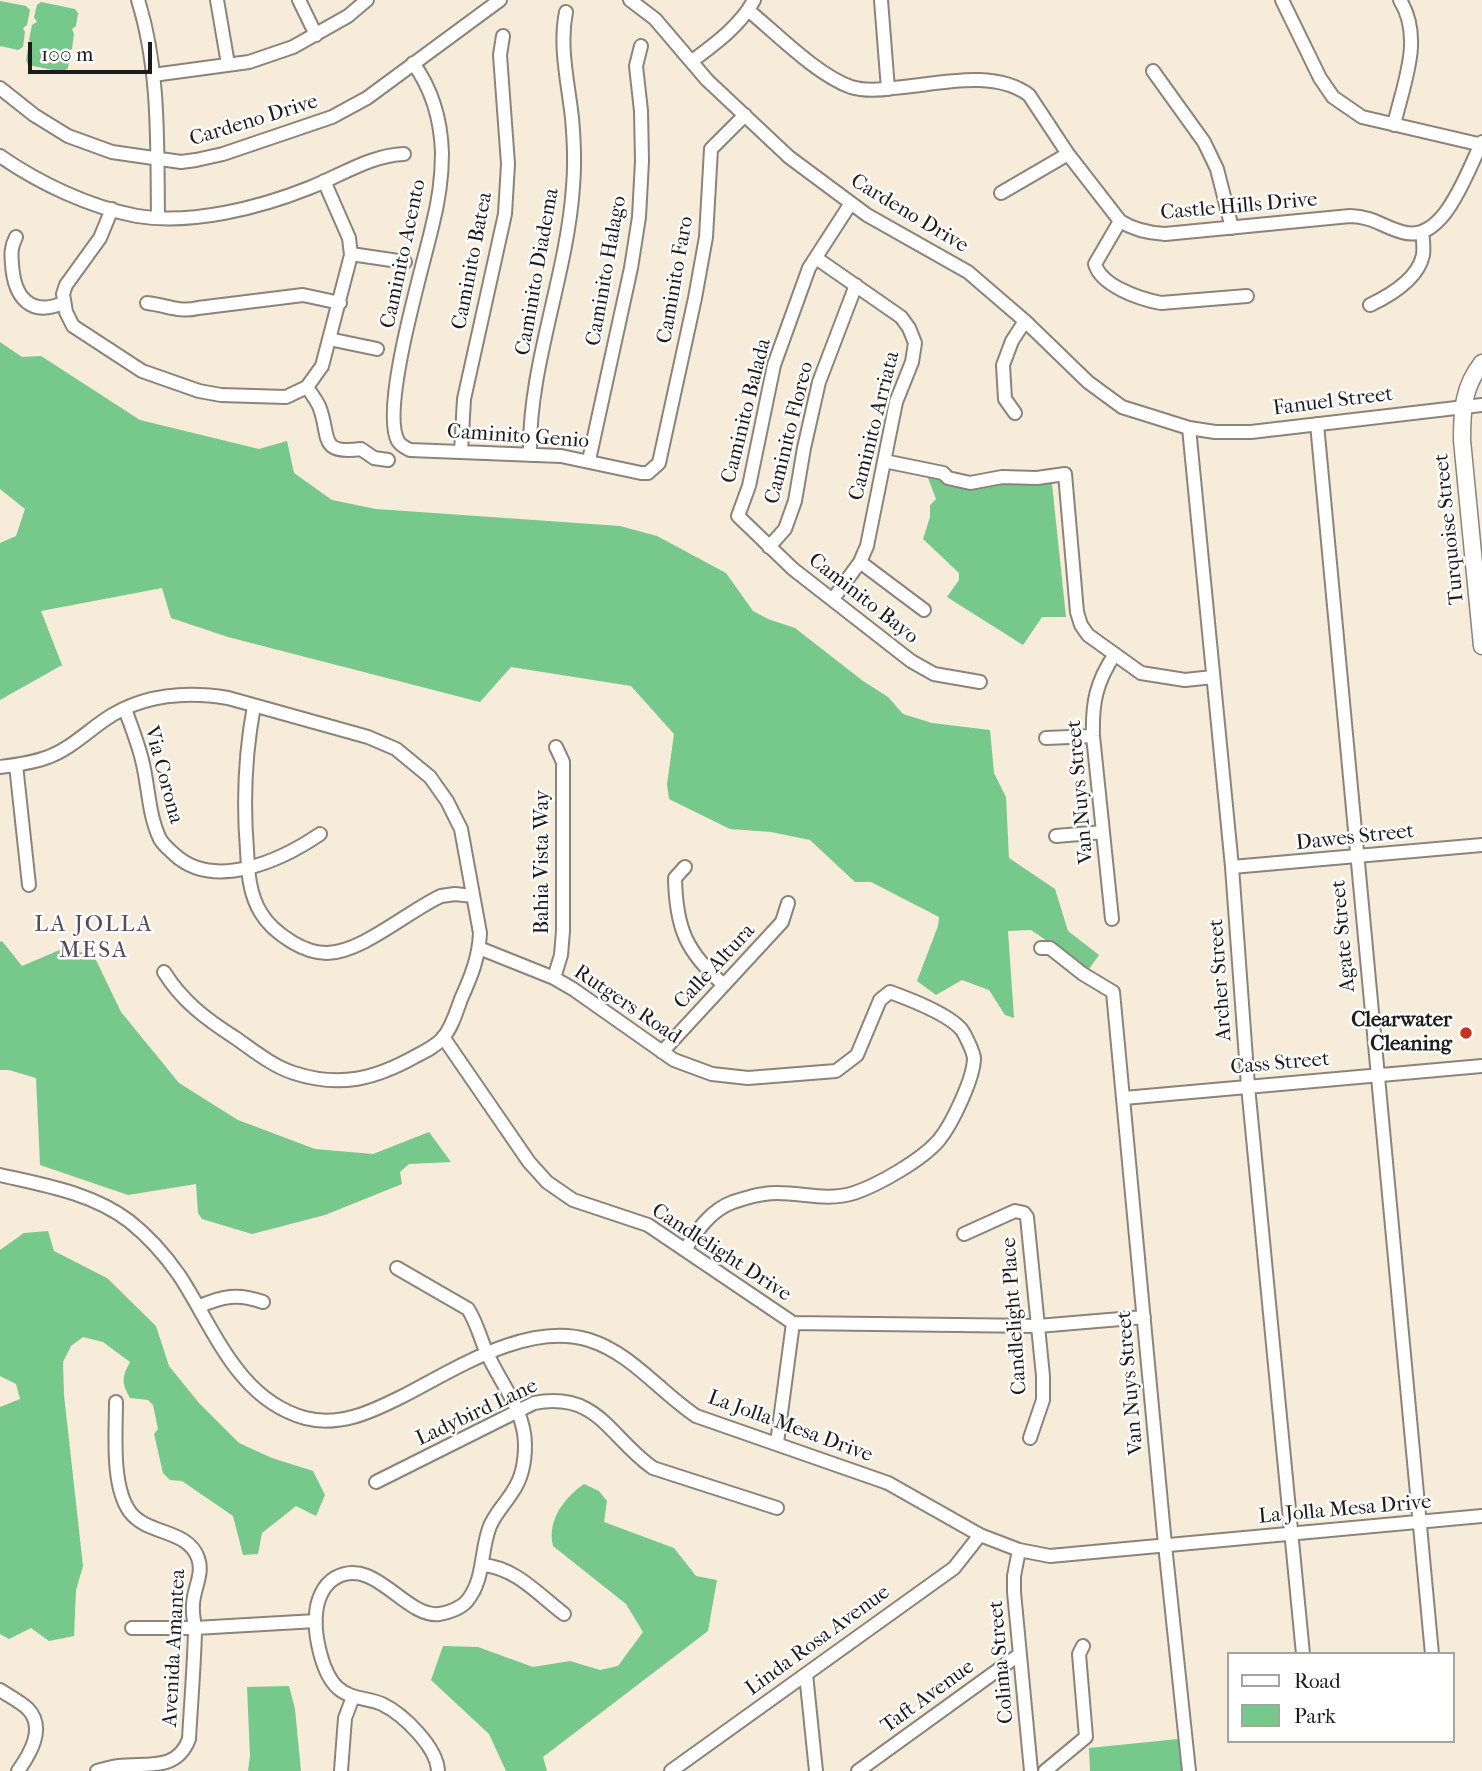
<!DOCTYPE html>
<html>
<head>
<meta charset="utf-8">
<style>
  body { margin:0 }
  #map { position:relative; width:1482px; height:1771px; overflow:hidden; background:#f7ebda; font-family:"IM FELL French Canon",serif }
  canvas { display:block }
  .legend { position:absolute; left:1227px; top:1652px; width:228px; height:91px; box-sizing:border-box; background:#fff; border:2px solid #a4a4a4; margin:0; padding:9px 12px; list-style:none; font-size:21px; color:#1c1c1c }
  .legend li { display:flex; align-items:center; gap:14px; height:35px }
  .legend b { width:35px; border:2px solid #a4a4a4 }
  .scale { position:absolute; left:28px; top:42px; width:124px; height:32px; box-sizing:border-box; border:4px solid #1c1c1c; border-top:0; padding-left:9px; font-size:21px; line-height:24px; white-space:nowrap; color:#1c1c1c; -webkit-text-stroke:5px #fff; paint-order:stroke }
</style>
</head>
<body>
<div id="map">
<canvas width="1482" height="1771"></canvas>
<ul class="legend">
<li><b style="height:9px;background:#fff"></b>Road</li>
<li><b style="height:19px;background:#76c98b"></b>Park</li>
</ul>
<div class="scale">100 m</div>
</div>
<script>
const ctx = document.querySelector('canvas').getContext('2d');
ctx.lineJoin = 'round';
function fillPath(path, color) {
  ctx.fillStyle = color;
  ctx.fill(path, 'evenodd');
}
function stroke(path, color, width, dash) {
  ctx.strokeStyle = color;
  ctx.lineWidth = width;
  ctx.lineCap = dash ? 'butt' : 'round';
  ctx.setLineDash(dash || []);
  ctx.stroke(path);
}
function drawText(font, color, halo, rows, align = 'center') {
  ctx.font = font + ' "IM FELL French Canon",serif';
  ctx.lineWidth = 5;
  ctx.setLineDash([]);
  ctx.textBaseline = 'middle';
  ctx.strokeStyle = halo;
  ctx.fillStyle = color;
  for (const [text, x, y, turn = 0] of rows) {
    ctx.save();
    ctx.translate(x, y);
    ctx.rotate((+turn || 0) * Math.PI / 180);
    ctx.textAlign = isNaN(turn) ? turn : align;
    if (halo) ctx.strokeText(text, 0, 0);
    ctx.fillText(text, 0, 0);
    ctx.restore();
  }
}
fillPath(new Path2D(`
  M0 1 26 6 30 10 27 25 23 28 25 32 23 47 18 50 0 46Z
  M41 2 75 9 78 13 76 26 72 29 74 34 72 49 68 52 70 56 68 68 63 72 28 65 26 60 28 48 32 45 29 40 32 25 37 22 34 17 37 5Z
  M0 342 22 357 41 356 140 420 259 449 287 441 294 473 332 500 376 509 620 526 657 536 726 573 753 611 768 619 795 628 863 681 888 697 903 714 932 723 990 730 994 773 1006 797 1009 858 1055 889 1068 931 1099 955 1089 969 1031 930 1008 931 1014 1018 1005 1015 989 990 962 980 936 995 917 981 938 926 939 917 871 882H855L810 840 771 832 730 829 669 799 667 784 674 734 631 686 511 667 480 702 228 637 171 618 162 588 41 611 62 665 0 700V543L16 536 25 509 0 489Z
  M933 477C965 493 970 484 1002 482 1018 480 1036 483 1052 484L1066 617H1042L1023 645 947 597 959 580V573L923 539 930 517V505L936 499 928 478Z
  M2 941 22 966 69 946 96 960 121 1012 179 1083 238 1120 315 1149 373 1154 429 1132 451 1162 409 1164 400 1172 402 1184 325 1215 252 1234 202 1219 198 1213 196 1184 128 1195 40 1165 36 1078 9 1070H0V942Z
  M48 1231 54 1251 107 1278 156 1326 169 1366 199 1403 239 1443 272 1458 313 1471 325 1495 316 1516 296 1506 262 1533 258 1554 243 1555 233 1516 182 1481 170 1480 163 1473 154 1434 158 1429 153 1405 148 1400 130 1398C121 1382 122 1377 130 1362L103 1342 83 1337 71 1346 63 1362 64 1395 83 1566 76 1590 74 1636 49 1641 31 1628 9 1639 0 1634V1407L20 1399 16 1384 0 1376V1250L24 1233Z
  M584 1484 599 1491 607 1501 604 1522 674 1548 696 1576 717 1580 708 1631 543 1757 547 1771H506L489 1734 431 1680 443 1646 478 1647 533 1667 570 1661 600 1670 618 1666 643 1632 626 1604 553 1546C547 1520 564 1498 584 1484Z
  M289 1686 295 1709 301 1771H248L250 1756 247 1687Z
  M1178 1739 1183 1771H1090L1089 1748Z`), '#76c98b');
const minor = new Path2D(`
  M138 0C160 70 157 145 158 217
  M217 0 228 64
  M299 0 316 35
  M630 0 655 19 707 80 789 157 867 215 968 272 1025 321 1088 382 1122 407 1189 428 1215 432H1251L1482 405
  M881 0 888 89
  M1282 0 1320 78 1333 97 1362 117 1482 145
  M748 10C777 34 817 75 851 87 864 91 880 90 893 88 936 85 992 68 1029 95L1068 154 1120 221C1134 230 1148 233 1165 234L1350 216C1374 217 1381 226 1402 232 1444 245 1467 171 1482 142
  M692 61C715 44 741 25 754 0
  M413 63C432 89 441 121 442 153 442 177 438 204 432 227 423 267 380 409 398 441 401 446 406 448 410 450L561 456 641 473H648L659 463 695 298 706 237 711 149 745 115
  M1153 71 1204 142 1217 169 1232 228
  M153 75 249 62 293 47 348 16 367 0
  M0 88 34 115 68 136 112 152 181 162 196 160 223 154 332 117 367 98 500 0
  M1394 125C1403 84 1424 39 1400 0
  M0 156C39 183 89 207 137 216 191 225 259 208 309 188 340 176 371 155 404 154
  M1001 193 1068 154
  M851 203 809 268 774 365 749 486 738 516 793 569 911 661 934 674 980 682
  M112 209 100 238 66 285 63 294 66 312 73 326 142 371 199 391 221 395 286 397 307 387 322 366 351 255 349 238 324 181
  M1120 221 1095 264C1101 286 1140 299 1161 303L1247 296
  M16 237C11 247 11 253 12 264 14 297 30 317 63 303
  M351 254 405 262
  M816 258 901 317 909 328 915 343 912 362 896 402 867 546 860 562 833 599
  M147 303C166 305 180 313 198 308L303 295 340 303
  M1370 305C1391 295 1418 279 1423 255 1424 248 1423 239 1422 232
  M329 339 377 349
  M307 387C311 393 316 400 319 406 331 435 317 455 361 449L374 458 388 460
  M1015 413 1005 399 1003 365 1012 341 1025 321
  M1317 424 1432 1654
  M1189 428 1232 867 1248 1086 1303 1654
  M461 452 464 399 505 214 508 164 500 55 503 36
  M530 455C528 367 567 276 573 187 575 164 574 140 572 118 568 82 559 47 566 12
  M589 460 631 268 639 217 642 161 641 111 636 66 641 46
  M884 461 943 473 948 478 970 483 1002 477 1037 478 1065 474 1077 612 1081 625 1088 635 1141 673 1185 680 1213 677
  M769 547 785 529 795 501 804 448 819 382 856 285
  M860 562 924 610
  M254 706C245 754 243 801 247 850 248 871 249 894 261 913 268 925 279 934 292 942 302 948 314 953 327 953 363 952 408 911 441 896L455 894 473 896
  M125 709C131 726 138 743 142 760 149 787 148 814 160 839 164 846 170 850 175 855 215 891 282 860 320 834
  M1046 738 1093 736
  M16 765 29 885
  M0 767C16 765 33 763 48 757 68 750 86 733 103 721 140 695 185 691 228 698L368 737 396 749 430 777 447 801 461 829 480 933C479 957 471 977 461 999 456 1013 452 1027 443 1038 436 1046 426 1051 416 1056 375 1079 340 1088 294 1073 272 1066 253 1050 234 1037 206 1019 182 1001 164 972
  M1056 836 1103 832
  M685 867 675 878C676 928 686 952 724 985
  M1232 867 1482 845
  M1112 919 1093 736C1092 703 1096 682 1115 654
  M479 948 554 978 573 989 674 1060 712 1074 748 1078 836 1071 857 1055 880 1000 890 992C909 999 947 1013 961 1029 965 1034 973 1051 974 1058 974 1078 952 1124 939 1140 922 1160 878 1185 854 1193 822 1203 793 1189 764 1194 754 1195 743 1199 733 1202 711 1210 697 1230 685 1250
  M1041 948H1050L1083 974 1113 992 1165 1545 1189 1771
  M554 978 561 955 563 931V762L556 747
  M443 1037 529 1162 547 1182 573 1200 648 1225 793 1323 1038 1326 1144 1317
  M662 1052 782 922 788 903
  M1124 1098 1482 1066
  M0 1175C44 1185 92 1193 129 1221 148 1236 165 1255 179 1275 214 1328 237 1399 305 1418 339 1427 371 1412 401 1397 454 1370 527 1321 589 1340 631 1353 660 1392 696 1416L888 1483 980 1535 1019 1550 1050 1556 1482 1516
  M964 1234 1015 1211 1024 1213 1027 1217 1043 1376V1400L1030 1438
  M397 1268 468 1309C477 1323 480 1338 487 1353 500 1383 525 1410 525 1445 525 1460 522 1478 513 1491 506 1503 496 1512 490 1526 480 1551 485 1579 467 1601 461 1608 448 1613 439 1614 405 1618 374 1555 335 1578 323 1585 317 1600 316 1614 314 1635 322 1674 338 1688 350 1699 368 1698 382 1704 403 1714 437 1747 438 1771
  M198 1307C222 1296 238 1293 263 1302
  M777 1443 793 1323
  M376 1482 534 1403C598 1391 609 1437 653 1468L777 1508
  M1019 1550 1014 1576V1592L1031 1771
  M482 1565C515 1567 539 1595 564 1614
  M132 1628H195L316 1621
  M806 1674 816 1771
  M0 1690C9 1696 21 1702 28 1709 46 1728 30 1754 18 1771
  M97 1771C104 1769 112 1767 119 1766 149 1763 177 1771 189 1739 191 1703 194 1667 195 1632 195 1623 192 1615 193 1605 193 1590 204 1574 198 1558 188 1529 147 1535 130 1512 111 1486 116 1433 116 1402
  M341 1771 345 1718 353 1697
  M671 1771 954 1568 980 1535
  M858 1771 1020 1654
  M1045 1771 1086 1737 1079 1654 1083 1646`);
const major = new Path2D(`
  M1482 363C1463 387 1462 411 1462 440L1482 646`);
stroke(minor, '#8a847b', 16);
stroke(major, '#8a847b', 19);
stroke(minor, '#fff', 12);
stroke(major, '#fff', 16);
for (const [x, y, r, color] of [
  [1466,1033,7,"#c8321e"]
]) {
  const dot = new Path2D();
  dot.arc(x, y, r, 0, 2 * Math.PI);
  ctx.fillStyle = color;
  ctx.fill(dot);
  stroke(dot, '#fff', 2.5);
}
drawText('21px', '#1c1c1c', '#fff', [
  ["Cardeno Drive",254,121,-17],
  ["Castle Hills Drive",1239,207,-5],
  ["Cardeno Drive",909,214,31],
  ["Caminito Acento",404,254,-78],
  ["Caminito Batea",473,261,-79],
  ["Caminito Halago",607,271,-80],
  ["Caminito Diadema",538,272,-80],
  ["Caminito Faro",676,280,-80],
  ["Fanuel Street",1333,402,-7],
  ["Caminito Balada",747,411,-76],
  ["Caminito Arriata",875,426,-76],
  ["Caminito Floreo",790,433,-76],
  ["Caminito Genio",518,437,4],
  ["Turquoise Street",1450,529,-96],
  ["Caminito Bayo",863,599,38],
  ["Via Corona",163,775,75],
  ["Van Nuys Street",1081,792,-95],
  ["Dawes Street",1355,838,-6],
  ["Bahia Vista Way",543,862,-90],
  ["Agate Street",1344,936,-95],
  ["Calle Altura",715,967,-47],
  ["Archer Street",1221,980,-94],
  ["Rutgers Road",627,1005,34],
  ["Cass Street",1280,1064,-5],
  ["Candlelight Drive",721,1253,33],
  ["Candlelight Place",1015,1316,-94],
  ["Van Nuys Street",1131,1383,-95],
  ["Ladybird Lane",477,1413,-25],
  ["La Jolla Mesa Drive",790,1427,20],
  ["La Jolla Mesa Drive",1345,1510,-5],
  ["Linda Rosa Avenue",818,1641,-36],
  ["Avenida Amantea",175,1648,-87],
  ["Colima Street",1002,1662,-95],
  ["Taft Avenue",928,1697,-36]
]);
drawText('bold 21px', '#1c1c1c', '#fff', [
  ["Clearwater",1452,1021],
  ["Cleaning",1452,1045]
], 'right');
ctx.letterSpacing = '2px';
drawText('23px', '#5a4958', '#fff', [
  ["LA JOLLA",94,925],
  ["MESA",94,951]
]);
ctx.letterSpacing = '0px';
</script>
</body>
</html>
